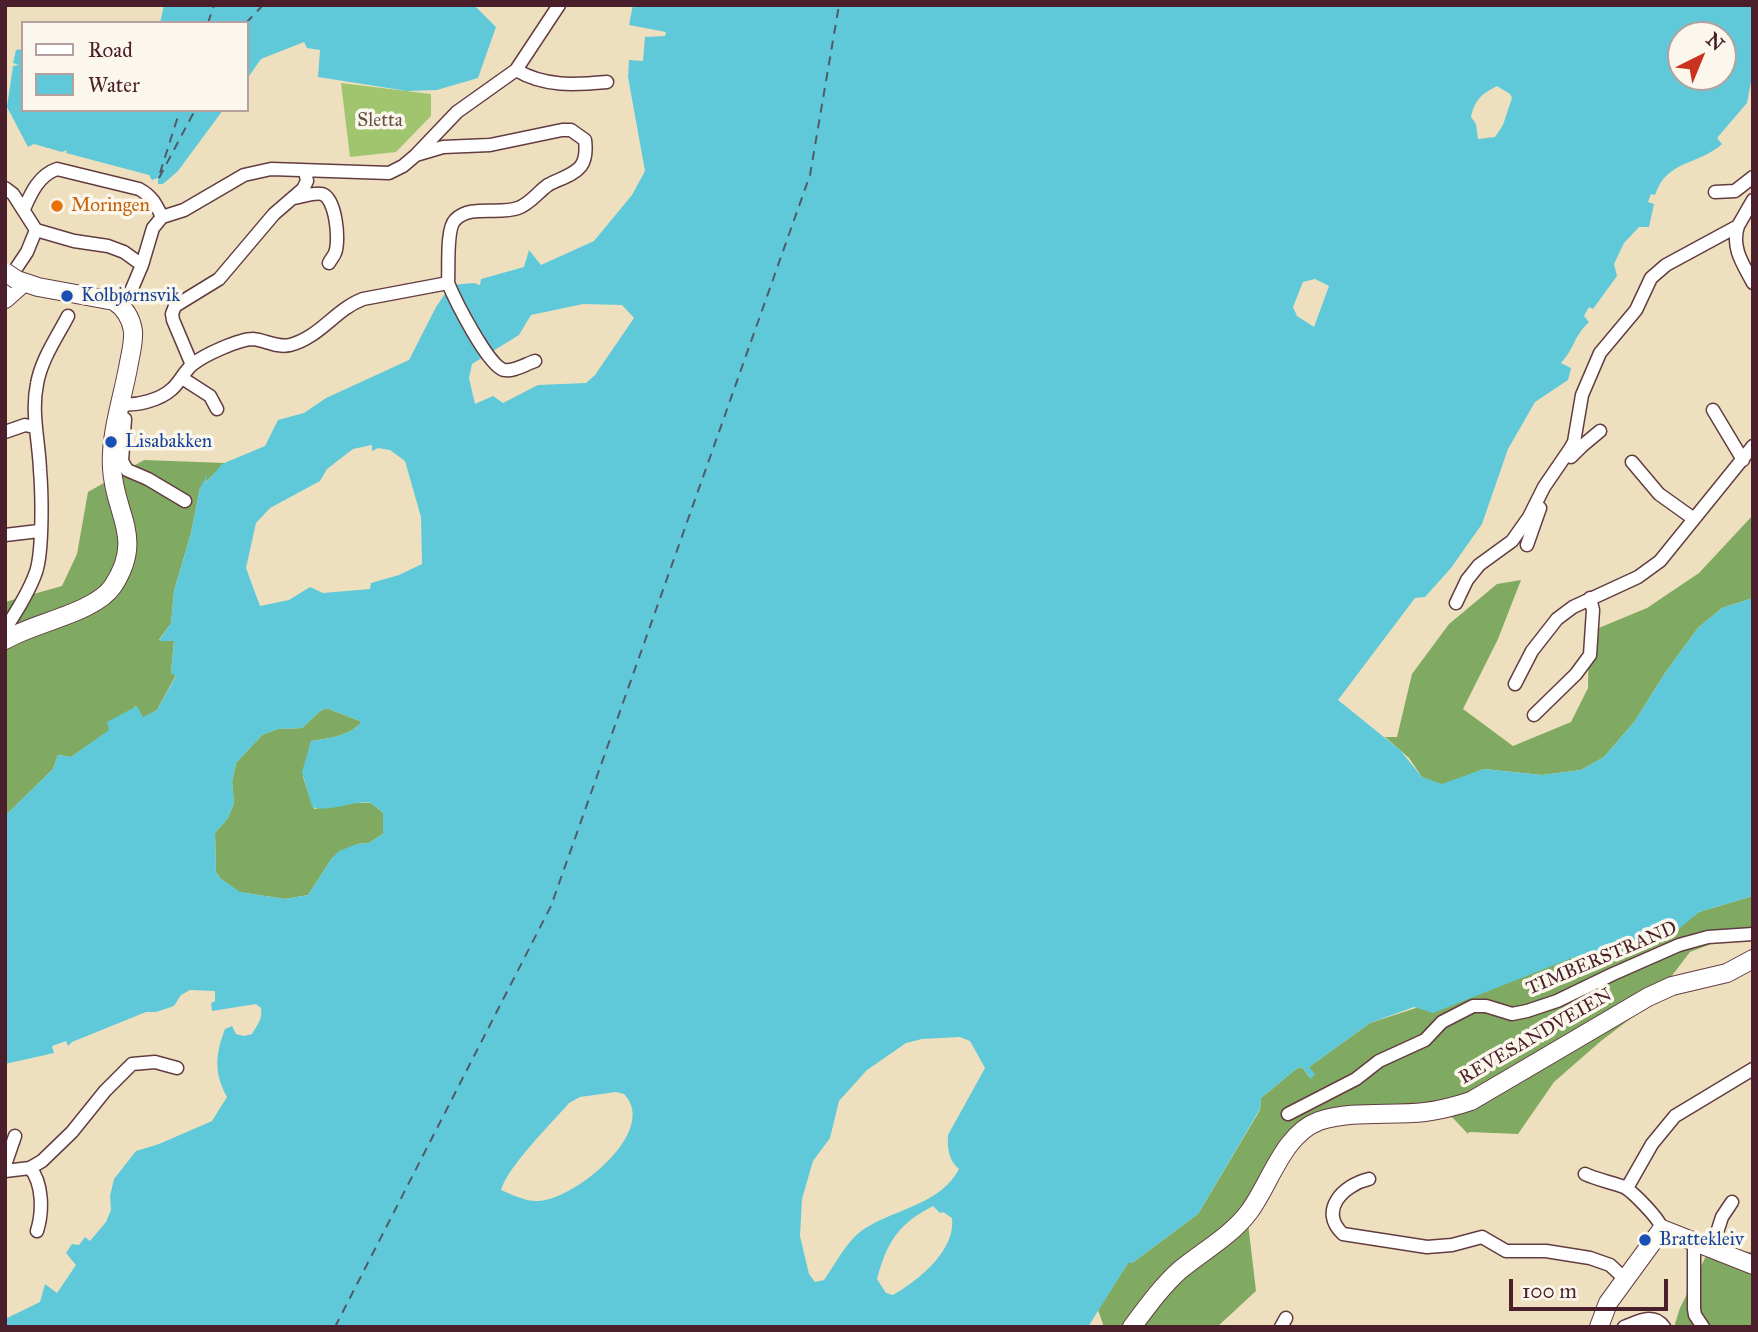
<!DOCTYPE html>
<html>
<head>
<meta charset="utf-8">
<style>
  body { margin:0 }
  #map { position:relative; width:1758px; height:1332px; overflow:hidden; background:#eee0bf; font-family:"IM FELL Great Primer",serif }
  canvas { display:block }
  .frame { position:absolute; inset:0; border:7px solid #4a1f2b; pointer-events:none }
  .legend { position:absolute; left:21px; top:21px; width:228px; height:91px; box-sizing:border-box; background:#fbf7ec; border:2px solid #b4a19f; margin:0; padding:9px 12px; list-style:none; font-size:21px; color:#4a1f2b }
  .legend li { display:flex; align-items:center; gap:14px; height:35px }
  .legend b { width:35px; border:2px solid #b4a19f }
  .north { position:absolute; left:1667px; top:21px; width:70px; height:70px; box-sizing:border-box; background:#fbf7ec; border:2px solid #b4a19f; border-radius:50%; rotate:43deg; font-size:19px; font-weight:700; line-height:28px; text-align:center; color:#4a1f2b }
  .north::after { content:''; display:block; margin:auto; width:24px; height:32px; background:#c8321e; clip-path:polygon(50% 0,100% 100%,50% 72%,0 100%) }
  .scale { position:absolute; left:1509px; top:1279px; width:159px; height:32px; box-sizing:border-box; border:4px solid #4a1f2b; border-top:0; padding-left:9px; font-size:21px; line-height:24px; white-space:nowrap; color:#4a1f2b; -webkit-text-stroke:5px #fbf7ec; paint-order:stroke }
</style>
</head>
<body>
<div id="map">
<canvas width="1758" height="1332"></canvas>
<div class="frame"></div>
<ul class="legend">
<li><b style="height:9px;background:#fff"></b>Road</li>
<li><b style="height:19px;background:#5fc9d9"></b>Water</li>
</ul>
<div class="north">N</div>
<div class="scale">100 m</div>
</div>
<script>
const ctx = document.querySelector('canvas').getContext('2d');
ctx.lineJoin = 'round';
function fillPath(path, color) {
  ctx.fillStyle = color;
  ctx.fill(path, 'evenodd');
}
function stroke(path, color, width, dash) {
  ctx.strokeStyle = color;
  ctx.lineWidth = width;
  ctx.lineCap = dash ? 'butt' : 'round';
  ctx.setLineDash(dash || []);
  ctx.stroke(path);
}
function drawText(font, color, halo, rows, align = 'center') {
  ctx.font = font + ' "IM FELL Great Primer",serif';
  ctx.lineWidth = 7;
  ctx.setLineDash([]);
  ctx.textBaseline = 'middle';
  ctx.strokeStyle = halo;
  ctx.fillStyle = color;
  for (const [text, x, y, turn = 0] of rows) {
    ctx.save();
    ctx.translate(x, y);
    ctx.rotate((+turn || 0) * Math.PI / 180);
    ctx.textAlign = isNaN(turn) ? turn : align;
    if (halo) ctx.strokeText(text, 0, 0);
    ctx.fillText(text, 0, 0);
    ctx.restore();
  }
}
fillPath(new Path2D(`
  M341 83 431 94V116L396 152 350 157Z`), '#a1c56f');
fillPath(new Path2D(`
  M144 460 225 463 200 488 191 533 174 591 171 623 159 640 174 641 171 673 176 675 157 710 143 718 136 706 110 730 71 757 58 755 53 769 5 816V602L62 586 77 554 88 492Z
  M1753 515V598L1722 608 1698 628 1665 673 1635 721 1604 757 1581 770 1542 775 1484 769 1442 785 1422 777 1409 758 1385 737H1397L1412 674 1449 624 1497 584 1521 580 1498 639 1463 709 1513 746 1571 722 1588 688 1589 632 1647 608 1699 573Z
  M326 708 360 721V724C346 737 329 738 311 741L303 777 314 809 350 803H371L383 813V834L369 843 357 844 332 858 308 895 285 899 239 892 220 878 216 872 215 833 228 818 234 803 232 782 236 763 262 735 278 729 302 728 319 712Z
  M1753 896V928L1690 952 1651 1003 1601 1041 1554 1082 1518 1134 1469 1132 1468 1134 1453 1118 1420 1104 1322 1116 1246 1206 1256 1291 1217 1327H1104L1098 1310 1128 1263H1132L1198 1214 1260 1110 1261 1098 1296 1069 1302 1067 1310 1078 1309 1067 1370 1023 1578 955 1580 961 1683 924 1699 912Z
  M1709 1250 1753 1252V1327H1674L1680 1308Z`), '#80aa62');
fillPath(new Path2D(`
  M164 5H474L496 27 478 78 437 90 407 91 318 77 320 50 307 48 304 42 261 59 247 79V23H160Z
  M633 5H1753V71L1747 103 1717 138 1722 144C1699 165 1666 160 1655 195L1651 194 1648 202 1654 204 1649 227H1639L1624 243 1614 264 1617 276 1593 309 1589 307 1584 316 1589 322C1573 337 1575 348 1561 363L1571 368 1568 380 1535 402 1508 449 1482 524 1451 568 1425 597 1415 598 1338 700 1400 750 1422 777 1442 784 1484 769 1542 775 1581 770 1604 757 1635 721 1665 673 1698 628 1722 608 1753 598V896L1699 912 1680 928 1607 950 1580 961 1577 956 1433 1013 1414 1007 1370 1023 1309 1067 1315 1074 1311 1079 1302 1067 1296 1069 1261 1098 1260 1109 1198 1214 1132 1263H1128L1088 1327H5V1319L40 1302 45 1284 57 1293 76 1265 66 1253 72 1244 79 1245 85 1237 90 1241 106 1222 111 1210 110 1196 114 1179 136 1151 159 1144 212 1121 227 1097C214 1073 215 1055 225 1029L232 1026 236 1034 244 1036 252 1034C257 1025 263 1019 261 1008L256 1004 212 1011 211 1003 215 1001V991L190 990 181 995 174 1006 156 1012H146L72 1042 68 1046 66 1041 52 1046 54 1053 5 1064V816L53 769 58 755 71 757 109 730 107 722 137 706 143 717 157 710 176 676 171 673 174 641H159L171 623 174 591 191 533 200 488 207 475 206 483 222 464 265 446 278 420 304 413 326 398 409 360 436 307 451 285 474 283 480 285 481 279 524 267 529 250 541 265 594 241 632 195 645 171 628 77 629 60 643 61 645 37 665 36 666 32 629 25ZM1681 35H1723V77H1681ZM1497 86 1510 94 1512 98 1503 125 1495 137 1478 139 1476 124 1471 117C1475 99 1482 94 1497 86ZM1315 279 1329 286 1314 327 1297 316 1293 307 1303 282ZM583 304 622 305 634 318 595 375 586 383 538 385 503 403 493 396 475 404 469 378 472 364 519 335 531 315ZM372 445V451L378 448 390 450 405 461 421 517 422 564 399 575 371 583 370 589 323 593 310 587 289 600 260 606 246 568 256 523 270 508 320 481 327 469 353 449ZM326 708 360 721V724C346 737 329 738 311 741L302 772 312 807C332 813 351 800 371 803L383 813V834L369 843 357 844 339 851 332 858 308 895 285 899 240 892 220 878 216 872 215 833 228 818 234 803 232 782 236 763 262 735 278 729 302 728 319 712ZM960 1037 970 1041 985 1068 948 1135C947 1148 949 1161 959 1169 941 1203 900 1208 869 1226 848 1237 837 1262 824 1280L815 1282 809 1274 800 1236 802 1199 813 1161 830 1138 839 1101 867 1070 906 1043 922 1039ZM616 1092 624 1094C660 1131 574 1200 538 1201 527 1202 510 1194 501 1190 508 1166 551 1124 569 1103L580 1097ZM933 1206 940 1213 943 1212 952 1218C956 1250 919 1280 893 1295L886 1293 877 1279C887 1242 898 1224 933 1206Z
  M23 49V110H223L178 171 163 184H158V178L152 180 149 175 66 153 67 150 62 152 34 144 28 147 7 107 13 66 19 65 13 63 16 50Z`), '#5fc9d9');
stroke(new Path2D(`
  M208 23 214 5
  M246 23 263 5
  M160 173 180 110
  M159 178 195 110
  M335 1327 551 906 810 175 839 5`), '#515a68', 2, [9, 7]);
const minor = new Path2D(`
  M516 70C545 87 575 85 607 82
  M416 155 457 112 516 70 559 5
  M5 188 13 194 36 230 74 241 108 246 124 252 142 265
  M1715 192 1735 191 1753 177
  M293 198C302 197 314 192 322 194 336 198 340 241 335 253 334 256 331 259 329 263
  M24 209C31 193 39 175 57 169L139 189C152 196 156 204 162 217
  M1738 226C1731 248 1743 264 1753 283
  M448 283C455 300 488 366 504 370 513 372 526 364 535 361
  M5 285 27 252 36 230
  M120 305 131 291 142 265 153 228 162 217 184 210 244 175 271 169 389 173 403 166 416 155 443 147 490 145 562 130H571L585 140C586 148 586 159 581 166 573 176 558 179 548 185 538 192 530 204 518 208 499 215 470 204 455 220 446 229 449 268 448 283L363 299C336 309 319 338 290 345 277 348 265 340 253 339 239 339 204 355 193 364 185 370 180 382 172 389 160 400 137 406 121 404
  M192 365 173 320 172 314 175 306 219 279 274 214 303 189 307 181 305 171
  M182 378 210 396 217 409
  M1713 410 1743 460
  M125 419 122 461 127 470 148 479 185 501
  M5 432 25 425 34 427
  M1571 457 1582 446 1600 431
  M1632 462 1659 494 1694 519
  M5 535 39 531
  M1527 545 1540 508
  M1456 603 1467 580 1479 565 1512 541 1529 517 1544 487 1570 449 1574 442 1582 395 1600 353 1636 310 1651 278 1666 265 1738 226 1753 200
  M5 629C17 611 29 592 36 572 43 551 42 494 40 470 39 441 31 413 37 384 41 360 57 337 68 316
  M1515 684 1532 651 1557 619 1573 607 1638 577 1660 561 1753 446
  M1534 715 1576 674 1590 655 1593 610 1590 598
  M1288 1114 1356 1079 1379 1061 1425 1040 1442 1022 1473 1006H1486L1512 1014 1527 1011 1557 1001 1613 974 1679 945 1708 937 1753 934
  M5 1165 15 1136
  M30 1168C43 1183 43 1212 37 1231
  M5 1171 30 1168 42 1161 72 1132 105 1091 132 1064 155 1062 177 1068
  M1585 1174C1598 1180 1611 1182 1624 1187 1632 1191 1660 1219 1662 1229
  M1369 1179C1343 1185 1318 1211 1343 1234L1427 1247 1452 1245 1482 1237 1506 1251H1546L1590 1258 1610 1265 1625 1279
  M1627 1188 1652 1144 1675 1116 1753 1069
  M1694 1240V1309L1695 1315 1703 1327
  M1712 1248 1722 1217 1732 1202
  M1281 1327 1286 1318
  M1624 1327C1638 1322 1653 1312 1664 1327`);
const secondary = new Path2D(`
  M5 299 23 283
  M5 640C35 622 95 613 113 586 145 537 114 514 112 468 110 435 122 400 128 368 130 356 134 343 133 331 131 318 125 308 114 301L38 287 17 280
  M1132 1327C1147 1307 1162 1286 1180 1270 1203 1251 1231 1236 1249 1212 1270 1184 1283 1134 1319 1121 1353 1110 1390 1116 1425 1112 1441 1110 1456 1106 1471 1101L1648 997 1672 986 1727 973 1753 959
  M1599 1327 1608 1303 1662 1229 1753 1265`);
stroke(minor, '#633c41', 15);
stroke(secondary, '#633c41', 20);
stroke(minor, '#fff', 12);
stroke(secondary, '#fff', 18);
const secondaryBridge = new Path2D(`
  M5 272 17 280`);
stroke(secondaryBridge, '#633c41', 20, []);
stroke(secondaryBridge, '#fff', 18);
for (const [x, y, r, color] of [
  [57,206,7,"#e8710a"],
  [67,296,7,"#1a4fb4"],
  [111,442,7,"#1a4fb4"],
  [1645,1240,7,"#1a4fb4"]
]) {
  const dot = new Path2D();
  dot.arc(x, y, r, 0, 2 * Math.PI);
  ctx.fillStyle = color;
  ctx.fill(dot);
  stroke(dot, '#fbf7ec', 2.5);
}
drawText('19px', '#64513f', '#fbf7ec', [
  ["Sletta",380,121]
]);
drawText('19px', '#c56008', '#fbf7ec', [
  ["Moringen",71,206]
], 'left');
drawText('19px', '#164399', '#fbf7ec', [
  ["Kolbjørnsvik",81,296],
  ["Lisabakken",125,442],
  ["Brattekleiv",1659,1240]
], 'left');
drawText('19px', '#4a1f2b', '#fbf7ec', [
  ["TIMBERSTRAND",1602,959,-23],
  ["REVESANDVEIEN",1536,1037,-30]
]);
</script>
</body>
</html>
